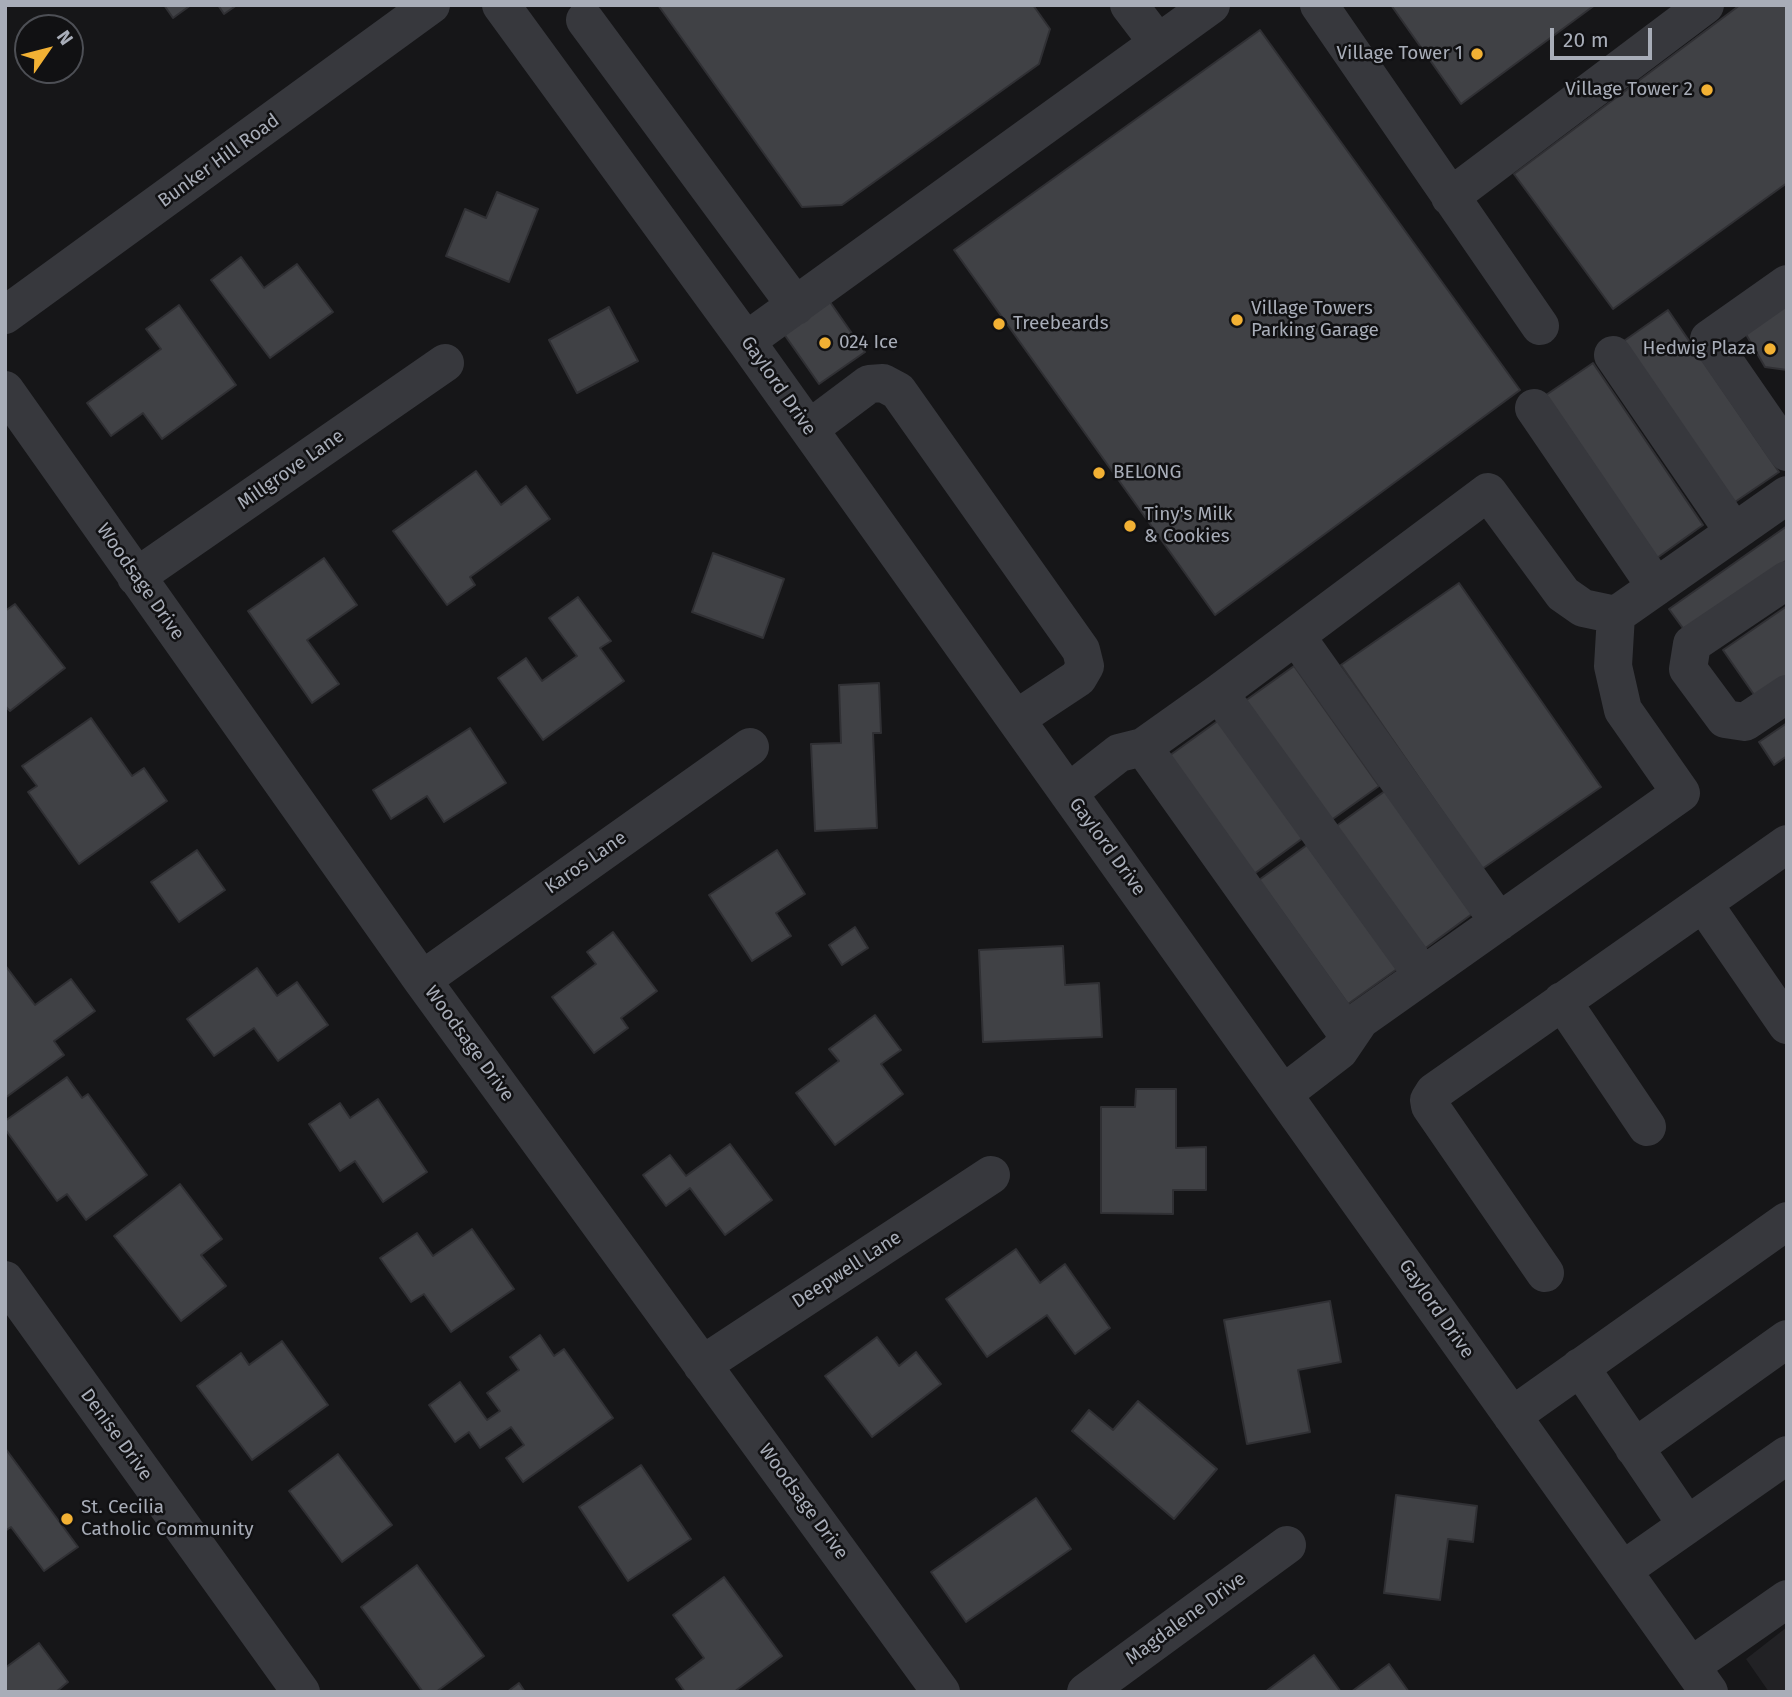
<!DOCTYPE html>
<html>
<head>
<meta charset="utf-8">
<style>
  body { margin:0 }
  #map { position:relative; width:1792px; height:1697px; overflow:hidden; background:#161618; font-family:"Fira Sans",sans-serif }
  canvas { display:block }
  .frame { position:absolute; inset:0; border:7px solid #a8adb8; pointer-events:none }
  .north { position:absolute; left:14px; top:14px; width:70px; height:70px; box-sizing:border-box; background:#111113; border:2px solid #4d4f55; border-radius:50%; rotate:55deg; font-size:19px; font-weight:700; line-height:28px; text-align:center; color:#a8adb8 }
  .north::after { content:''; display:block; margin:auto; width:24px; height:32px; background:#f2b134; clip-path:polygon(50% 0,100% 100%,50% 72%,0 100%) }
  .scale { position:absolute; left:1550px; top:28px; width:102px; height:32px; box-sizing:border-box; border:4px solid #a8adb8; border-top:0; padding-left:9px; font-size:21px; line-height:24px; white-space:nowrap; color:#a8adb8; -webkit-text-stroke:5px #111113; paint-order:stroke }
</style>
</head>
<body>
<div id="map">
<canvas width="1792" height="1697"></canvas>
<div class="frame"></div>
<div class="north">N</div>
<div class="scale">20 m</div>
</div>
<script>
const ctx = document.querySelector('canvas').getContext('2d');
ctx.lineJoin = 'round';
function fillPath(path, color) {
  ctx.fillStyle = color;
  ctx.fill(path, 'evenodd');
}
function stroke(path, color, width, dash) {
  ctx.strokeStyle = color;
  ctx.lineWidth = width;
  ctx.lineCap = dash ? 'butt' : 'round';
  ctx.setLineDash(dash || []);
  ctx.stroke(path);
}
function drawText(font, color, halo, rows, align = 'center') {
  ctx.font = font + ' "Fira Sans",sans-serif';
  ctx.lineWidth = 5;
  ctx.setLineDash([]);
  ctx.textBaseline = 'middle';
  ctx.strokeStyle = halo;
  ctx.fillStyle = color;
  for (const [text, x, y, turn = 0] of rows) {
    ctx.save();
    ctx.translate(x, y);
    ctx.rotate((+turn || 0) * Math.PI / 180);
    ctx.textAlign = isNaN(turn) ? turn : align;
    if (halo) ctx.strokeText(text, 0, 0);
    ctx.fillText(text, 0, 0);
    ctx.restore();
  }
}
fillPath(new Path2D(`
  M1787 1627V1692H1769L1746 1659Z`), '#222225');
const building = new Path2D(`
  M164 5H191L173 18Z
  M218 5H237L224 14Z
  M658 5H1033L1050 29 1039 64 842 205 802 207Z
  M1391 5H1595L1461 104Z
  M1740 5H1787V183L1613 309 1514 174Z
  M1260 30 1520 390 1215 615 954 250Z
  M497 192 538 209 509 282 446 256 465 209 486 218Z
  M241 257 264 288 297 264 333 312 270 358 211 280Z
  M1787 300V370L1765 367 1744 331Z
  M830 302 865 352 819 384 784 334Z
  M179 305 236 385 162 439 143 413 111 436 87 403 161 349 146 329Z
  M609 307 638 361 577 393 549 340Z
  M1668 310 1779 472 1732 504 1621 343Z
  M1593 363 1703 525 1657 558 1546 395Z
  M476 471 501 505 526 486 550 519 470 577 475 585 447 605 393 531Z
  M1787 526V560L1685 631 1669 609Z
  M713 553 784 579 763 638 692 612Z
  M324 558 357 605 307 640 339 684 312 703 248 611Z
  M1459 583 1601 787 1482 869 1341 665Z
  M578 597 611 641 600 648 624 681 543 740 498 678 526 658 542 681 577 656 549 618Z
  M15 604 65 668 10 711 5 706V611Z
  M1787 606V679L1757 699 1723 650Z
  M1294 666 1379 786 1330 821 1245 701Z
  M879 683 881 733H873L877 828 815 831 811 744 841 743 839 685Z
  M91 718 132 776 144 768 167 801 79 864 28 792 37 786 22 766Z
  M1219 720 1303 838 1254 874 1169 756Z
  M1787 723V756L1774 765 1759 742Z
  M470 728 506 783 444 822 427 796 391 819 373 790Z
  M1385 791 1472 914 1423 950 1335 827Z
  M1307 845 1397 969 1348 1004 1259 880Z
  M197 850 225 890 179 922 151 882Z
  M777 850 805 894 776 913 791 936 752 961 709 895Z
  M855 927 868 948 842 965 829 945Z
  M613 932 657 991 621 1018 628 1028 594 1053 552 997 596 964 587 952Z
  M1063 946 1065 985 1099 983 1102 1037 983 1042 979 950Z
  M5 965 35 1005 71 979 95 1011 54 1041 64 1055 5 1098Z
  M257 968 277 996 297 982 328 1025 278 1061 254 1028 214 1056 187 1019Z
  M875 1015 901 1050 881 1064 903 1094 835 1145 796 1093 839 1061 829 1049Z
  M67 1077 82 1098 88 1094 147 1175 86 1220 67 1194 57 1201 5 1129V1121Z
  M1136 1089H1176V1148L1206 1147V1190H1173V1214L1101 1213V1107H1135Z
  M378 1099 427 1172 383 1202 355 1161 340 1171 309 1124 340 1103 350 1118Z
  M730 1144 772 1200 725 1235 690 1188 666 1206 643 1175 670 1155 686 1176Z
  M180 1184 222 1239 201 1255 226 1286 181 1321 114 1236Z
  M472 1229 514 1289 451 1332 424 1294 411 1302 380 1258 417 1233 433 1256Z
  M1016 1249 1040 1283 1065 1264 1110 1328 1075 1354 1047 1315 987 1357 946 1299Z
  M1330 1301 1341 1362 1298 1370 1310 1432 1247 1444 1224 1320Z
  M540 1335 554 1356 564 1349 613 1418 523 1482 506 1458 524 1445 511 1427 480 1448 469 1432 455 1442 429 1405 460 1382 487 1420 500 1411 487 1393 519 1370 510 1357Z
  M877 1337 899 1366 916 1352 941 1384 872 1437 825 1376Z
  M282 1341 328 1405 252 1460 197 1386 241 1353 249 1365Z
  M1138 1401 1217 1469 1174 1519 1072 1431 1089 1410 1113 1430Z
  M5 1448 78 1547 44 1571 11 1527 5 1531Z
  M338 1454 392 1525 342 1562 289 1491Z
  M641 1465 691 1539 628 1581 579 1507Z
  M1396 1495 1477 1506 1473 1542 1448 1539 1440 1600 1384 1593Z
  M1036 1498 1071 1549 966 1622 931 1572Z
  M417 1565 484 1656 436 1692H423L361 1607Z
  M724 1577 782 1656 734 1692H685L676 1679 704 1658 673 1615Z
  M39 1643 68 1682 56 1692H5V1668Z
  M1314 1655 1341 1692H1265Z
  M1389 1664 1409 1692H1351Z
  M519 1683 525 1692H507Z`);
fillPath(building, '#404145');
stroke(building, '#303034', 2);
stroke(new Path2D(`
  M501 5 746 341 1709 1692
  M1129 5 1158 43
  M1319 5 1540 326
  M585 20 796 306
  M1450 197 1705 5
  M1787 284 1709 339 1787 452
  M5 315 431 5
  M746 341 1211 5
  M1613 355 1734 532
  M5 390 422 980 941 1692
  M1534 408 1656 587
  M809 429 869 384 883 383 898 391 1081 650 1085 666 1078 678 1016 719
  M136 577 445 363
  M1787 580 1692 644 1688 669 1725 719 1745 722 1787 694
  M1296 636 1499 922
  M1219 693 1422 974
  M1143 747 1348 1035
  M1068 793 1119 753 1143 747 1219 693 1488 492 1563 594 1583 608 1616 615 1787 495
  M1703 903 1787 1025
  M422 980 750 747
  M1562 1001 1647 1127
  M1283 1094 1339 1051 1360 1020 1681 793 1623 710 1613 666 1616 615
  M1545 1273 1430 1106 1429 1100 1434 1092 1787 844
  M5 1280 301 1692
  M702 1365 991 1175
  M1580 1367 1687 1525
  M1512 1416 1787 1221
  M1634 1448 1787 1339
  M1623 1570 1787 1455
  M1691 1666 1787 1599
  M1086 1692 1287 1545`), '#37383d', 38);
for (const [x, y, r, color] of [
  [1477,54,7,"#f2b134"],
  [1707,90,7,"#f2b134"],
  [1237,320,7,"#f2b134"],
  [999,324,7,"#f2b134"],
  [825,343,7,"#f2b134"],
  [1770,349,7,"#f2b134"],
  [1099,473,7,"#f2b134"],
  [1130,526,7,"#f2b134"],
  [67,1519,7,"#f2b134"]
]) {
  const dot = new Path2D();
  dot.arc(x, y, r, 0, 2 * Math.PI);
  ctx.fillStyle = color;
  ctx.fill(dot);
  stroke(dot, '#111113', 2.5);
}
drawText('19px', '#a8adb8', '#111113', [
  ["Village Tower 1",1463,54,"right"],
  ["Village Tower 2",1693,90,"right"],
  ["Village Towers",1251,309],
  ["Parking Garage",1251,331],
  ["Treebeards",1013,324],
  ["024 Ice",839,343],
  ["Hedwig Plaza",1756,349,"right"],
  ["BELONG",1113,473],
  ["Tiny's Milk",1144,515],
  ["& Cookies",1144,537],
  ["St. Cecilia",81,1508],
  ["Catholic Community",81,1530]
], 'left');
drawText('19px', '#a8adb8', '#111113', [
  ["Bunker Hill Road",219,161,-36],
  ["Gaylord Drive",778,386,55],
  ["Millgrove Lane",291,470,-35],
  ["Woodsage Drive",140,582,55],
  ["Gaylord Drive",1107,847,54],
  ["Karos Lane",586,863,-35],
  ["Woodsage Drive",469,1044,54],
  ["Deepwell Lane",847,1270,-33],
  ["Gaylord Drive",1436,1309,55],
  ["Denise Drive",116,1435,54],
  ["Woodsage Drive",803,1502,54],
  ["Magdalene Drive",1186,1619,-36]
]);
</script>
</body>
</html>
